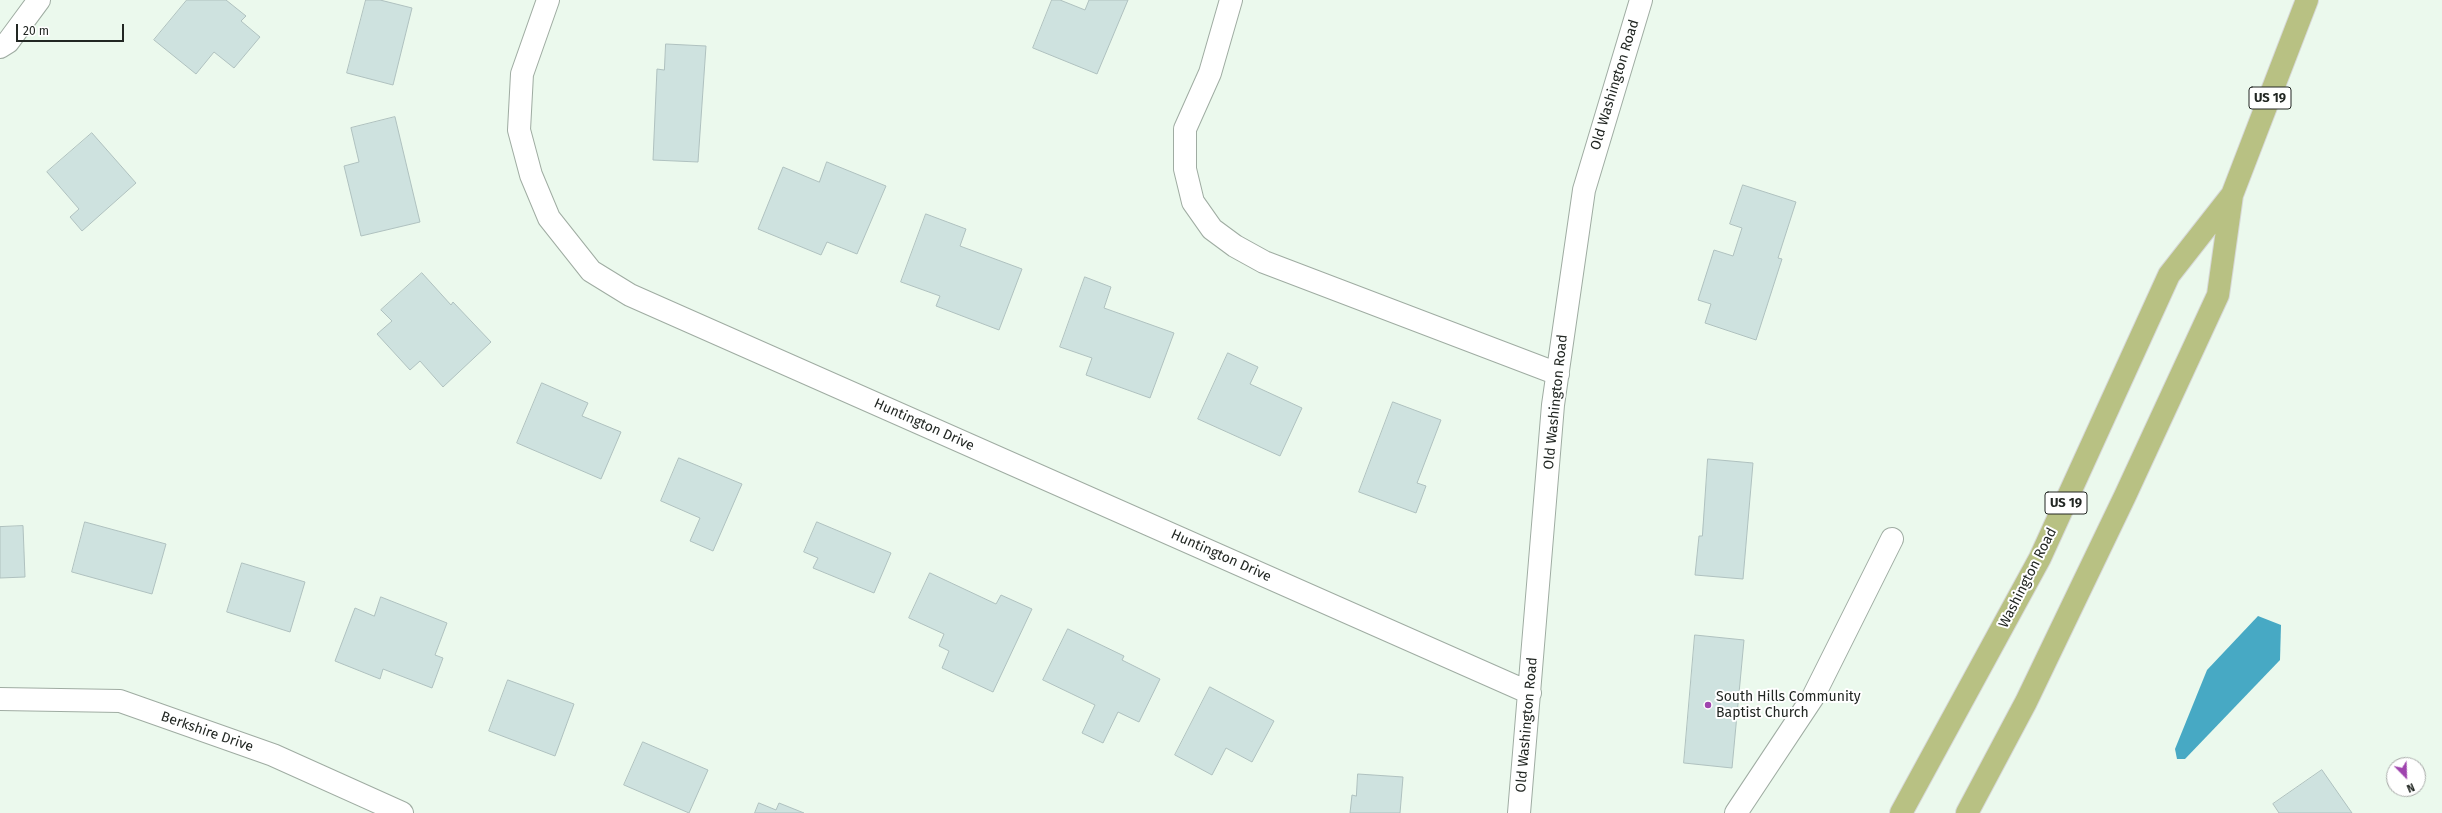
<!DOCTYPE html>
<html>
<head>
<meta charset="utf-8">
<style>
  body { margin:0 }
  #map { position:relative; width:2442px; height:813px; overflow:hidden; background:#ebf9ed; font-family:"Fira Sans",sans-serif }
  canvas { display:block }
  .north { position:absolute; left:2386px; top:757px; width:40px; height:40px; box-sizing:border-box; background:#fff; border:1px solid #a7a9a7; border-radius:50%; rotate:157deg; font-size:11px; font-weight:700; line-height:16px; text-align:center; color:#222723 }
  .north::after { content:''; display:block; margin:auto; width:14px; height:18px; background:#9f44ae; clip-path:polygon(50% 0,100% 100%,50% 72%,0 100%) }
  .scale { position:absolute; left:16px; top:24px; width:108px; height:18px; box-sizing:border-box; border:2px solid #222723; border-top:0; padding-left:5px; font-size:12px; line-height:14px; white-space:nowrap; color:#222723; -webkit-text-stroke:3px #fff; paint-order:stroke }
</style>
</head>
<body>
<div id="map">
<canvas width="2442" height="813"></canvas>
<div class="north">N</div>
<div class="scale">20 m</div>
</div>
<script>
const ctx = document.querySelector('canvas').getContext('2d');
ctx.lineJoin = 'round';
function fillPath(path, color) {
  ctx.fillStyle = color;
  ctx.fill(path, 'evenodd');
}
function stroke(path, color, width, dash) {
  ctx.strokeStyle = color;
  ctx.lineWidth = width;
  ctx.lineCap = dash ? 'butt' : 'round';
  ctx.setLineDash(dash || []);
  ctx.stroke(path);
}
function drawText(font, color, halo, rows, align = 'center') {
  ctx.font = font + ' "Fira Sans",sans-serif';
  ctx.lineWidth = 4;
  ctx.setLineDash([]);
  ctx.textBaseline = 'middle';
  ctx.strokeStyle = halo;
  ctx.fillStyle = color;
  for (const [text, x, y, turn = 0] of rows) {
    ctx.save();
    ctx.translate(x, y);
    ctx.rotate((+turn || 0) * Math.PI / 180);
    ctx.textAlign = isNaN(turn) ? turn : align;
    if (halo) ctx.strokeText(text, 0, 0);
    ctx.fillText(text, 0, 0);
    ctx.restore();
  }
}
fillPath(new Path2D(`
  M2258 616 2281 625 2280 660 2185 759H2177L2175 749 2207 670Z`), '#47a9c4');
const building = new Path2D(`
  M187 0H226L246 16 241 21 260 37 234 68 214 52 196 74 154 40Z
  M366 0H380L412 8 393 85 347 73Z
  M1052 0H1060L1085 10 1089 0H1128L1097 74 1033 48Z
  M666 44 706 46 698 162 653 160 657 69 664 70Z
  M395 117 420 222 361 236 344 166 359 162 351 128Z
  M92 133 136 183 82 231 70 217 79 209 47 172Z
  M827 162 886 186 857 254 827 242 821 255 758 229 783 167 819 182Z
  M1743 185 1796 202 1778 258 1782 259 1756 340 1705 323 1711 304 1698 300 1714 250 1733 256 1742 228 1730 224Z
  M926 214 966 229 960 246 1022 269 999 330 936 306 940 296 901 282Z
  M422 273 451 305 453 302 491 342 443 387 420 361 410 370 377 334 392 321 381 310Z
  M1085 277 1111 287 1104 308 1174 333 1150 398 1086 375 1092 358 1060 347Z
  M1228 353 1258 367 1250 384 1302 408 1280 456 1198 419Z
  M542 383 588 403 582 416 621 432 601 479 517 443Z
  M1393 402 1441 420 1417 483 1426 486 1416 513 1359 492Z
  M679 458 742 484 713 551 690 541 700 518 661 501Z
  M1708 459 1753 463 1743 579 1695 575 1699 536H1702Z
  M85 522 166 544 152 594 72 572Z
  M817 522 891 553 874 593 813 568 818 558 804 552Z
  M23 526 25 577 0 578V527Z
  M242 563 305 582 290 632 227 612Z
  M930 573 996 604 1001 595 1032 609 993 692 942 668 949 651 939 646 944 634 909 618Z
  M381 597 447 623 435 655 443 658 432 688 383 669 380 679 335 661 355 608 374 616Z
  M1068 629 1124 656 1122 660 1160 679 1139 722 1118 712 1103 743 1082 733 1095 705 1043 680Z
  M1695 635 1744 640 1732 768 1684 763Z
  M508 680 574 704 555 756 489 731Z
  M1210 687 1274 721 1252 762 1226 748 1212 775 1175 755Z
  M643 742 708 770 689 813 624 785Z
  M2322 770 2352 813H2279L2273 804Z
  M1358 774 1403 777 1400 813H1350L1352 795 1356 796Z
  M759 803 776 810 779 803 804 813H755Z`);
fillPath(building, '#cee2df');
stroke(building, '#afc1bf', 1);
const minor = new Path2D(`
  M548 0 522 74 519 130 531 175 549 218 591 271 630 295 1530 693
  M1231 0 1210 73 1185 129V169L1193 202 1212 229 1235 246 1264 262 1558 374
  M0 47 8 42 39 0
  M0 699 120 701 273 755 402 813
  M1519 813 1553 405 1584 190 1641 0
  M1736 813 1813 697 1892 539`);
const major = new Path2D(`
  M1901 813 2040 558 2169 275 2231 196
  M1967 813 2026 702 2125 496 2218 295 2232 195 2307 0`);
stroke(minor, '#9faca2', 24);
stroke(major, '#d7d8d7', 24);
stroke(minor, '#fff', 22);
stroke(major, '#b8c183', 22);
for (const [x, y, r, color] of [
  [1708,705,4,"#9f44ae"]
]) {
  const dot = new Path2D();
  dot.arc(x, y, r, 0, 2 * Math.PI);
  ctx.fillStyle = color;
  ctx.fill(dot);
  stroke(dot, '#fff', 1.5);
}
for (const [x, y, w] of [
  [2270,98,42],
  [2066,503,42]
]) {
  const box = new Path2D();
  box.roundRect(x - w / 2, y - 11, w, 22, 3);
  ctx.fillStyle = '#fff';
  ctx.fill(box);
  stroke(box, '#222723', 1);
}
drawText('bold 13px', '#222723', null, [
  ["US 19",2270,98],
  ["US 19",2066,503]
]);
drawText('14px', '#222723', '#fff', [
  ["Old Washington Road",1615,85,-73],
  ["Old Washington Road",1556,402,-84],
  ["Huntington Drive",924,425,24],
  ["Huntington Drive",1221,556,24],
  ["Washington Road",2028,578,-63],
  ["Old Washington Road",1527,725,-85],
  ["Berkshire Drive",207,732,19]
]);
drawText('14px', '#222723', '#fff', [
  ["South Hills Community",1716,697],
  ["Baptist Church",1716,713]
], 'left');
</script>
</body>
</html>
